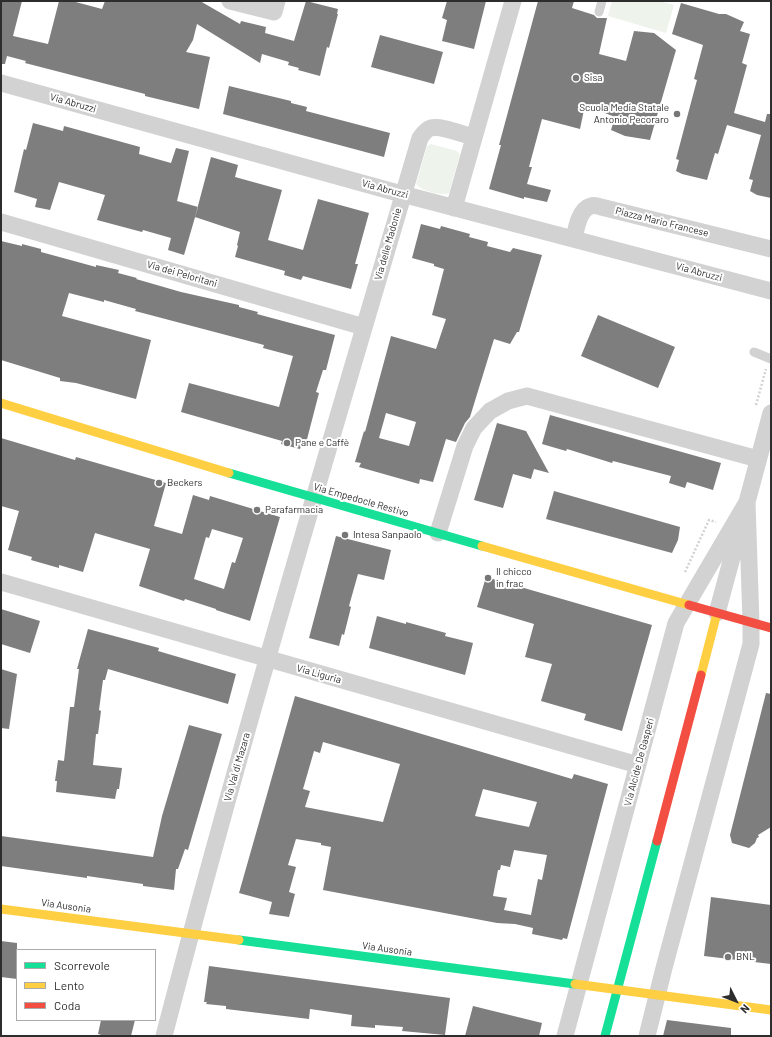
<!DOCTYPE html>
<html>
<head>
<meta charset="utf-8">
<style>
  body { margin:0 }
  #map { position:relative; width:772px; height:1037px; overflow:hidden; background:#fff; font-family:Barlow,sans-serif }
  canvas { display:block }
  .frame { position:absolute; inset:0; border:2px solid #2d2d2d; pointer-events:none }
  .legend { position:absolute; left:16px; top:949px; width:140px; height:72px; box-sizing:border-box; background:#fff; border:1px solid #ababab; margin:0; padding:5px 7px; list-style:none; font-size:12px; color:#2d2d2d }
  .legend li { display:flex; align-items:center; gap:8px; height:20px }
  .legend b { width:20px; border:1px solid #ababab }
  .north { position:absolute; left:716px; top:981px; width:40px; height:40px; -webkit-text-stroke:3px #fff; paint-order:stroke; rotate:132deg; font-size:11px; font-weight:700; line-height:16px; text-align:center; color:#2d2d2d }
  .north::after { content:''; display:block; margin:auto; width:14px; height:18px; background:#2d2d2d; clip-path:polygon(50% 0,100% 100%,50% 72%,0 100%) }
</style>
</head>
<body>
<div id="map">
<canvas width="772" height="1037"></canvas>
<div class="frame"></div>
<ul class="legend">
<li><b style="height:5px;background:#16e098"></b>Scorrevole</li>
<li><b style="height:5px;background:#ffcf43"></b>Lento</li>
<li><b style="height:5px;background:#f24e42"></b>Coda</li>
</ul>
<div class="north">N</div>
</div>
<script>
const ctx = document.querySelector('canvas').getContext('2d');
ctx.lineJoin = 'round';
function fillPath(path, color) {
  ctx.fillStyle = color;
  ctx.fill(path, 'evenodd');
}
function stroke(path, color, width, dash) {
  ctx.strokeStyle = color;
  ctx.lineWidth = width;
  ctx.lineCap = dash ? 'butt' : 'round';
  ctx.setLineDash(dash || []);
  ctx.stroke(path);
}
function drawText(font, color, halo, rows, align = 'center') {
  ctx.font = font + ' Barlow,sans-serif';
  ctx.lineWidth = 4;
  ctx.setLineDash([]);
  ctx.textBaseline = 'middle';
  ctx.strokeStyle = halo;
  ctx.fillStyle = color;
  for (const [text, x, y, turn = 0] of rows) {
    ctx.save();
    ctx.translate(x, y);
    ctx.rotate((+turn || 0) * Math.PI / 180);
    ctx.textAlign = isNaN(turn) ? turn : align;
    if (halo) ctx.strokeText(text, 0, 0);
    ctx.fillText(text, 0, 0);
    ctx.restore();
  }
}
fillPath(new Path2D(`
  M612 1H660L674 5 666 33 608 16Z
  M431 144 457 151 460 154 449 193C442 196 421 191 416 184L427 146Z`), '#eef3ec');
fillPath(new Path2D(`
  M1 1H22L13 36 48 44 59 1H72L102 9 105 1H200L240 24 241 21 266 27 265 33 294 41 306 1 338 9 337 14H338L329 48 327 47 320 76 298 70 299 68 288 65 289 62 262 54 260 63 197 24 193 40 186 52 210 57 199 109 145 96V94L25 63 26 61 7 56 5 64H1Z
  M447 1H486L474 49 442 41 447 20 442 18Z
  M538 1H574L572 8 594 15 597 18H607L599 54 626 61 634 31 654 33 676 50 650 140 625 136 611 130 615 117 585 105 580 129 542 119 529 167H532L527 184 551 190 547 202 524 197V199L489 189 501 145H499Z
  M681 3 719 14H726L744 22 740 31 750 34 742 63 747 65 734 113 765 122 767 114H771V198L757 195 750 191 753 180 749 179 761 135 727 125 718 154 715 153 707 180 682 174 676 171 679 160 676 159 697 80 694 79 703 45 672 34Z
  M380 35 443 52 434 84 371 67Z
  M229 86 291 101V103L307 107 306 111 390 133 384 157 223 114Z
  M33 123 63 131 64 126 140 147 139 154 171 163 176 148 189 151 177 201 198 207 184 255 168 250 171 238 143 230 142 232 97 220 105 195 59 182 50 210 35 207 37 199 14 192 24 149 26 150Z
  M211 157 238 165 235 177 282 190 268 240 303 250 318 199 369 213 355 264H358L351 289 303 276 301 280 284 275 285 271 235 257 238 246 237 245 240 232 195 217Z
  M421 224 440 229 441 226 470 234 469 237 488 242 487 246 510 252 513 248 542 255 519 332H517L510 344 494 339 470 417 465 423 456 442 446 439 433 482 420 479 419 484 359 467 361 463 355 462 364 431 365 432 391 336 436 349 446 319 432 315 444 269 434 266V264L412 258ZM386 413 416 422 409 446 379 438Z
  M1 241 22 246V244L41 249V252L96 267V265L119 270 118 273 137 278 136 279 181 292 239 305V307L258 312 257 314 335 335 326 370H323L316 392 319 393 305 447 301 446 300 449 281 444 282 441 181 412 189 383 279 407 293 356 263 348 264 345 135 311 136 309 104 300V302L69 293 62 316 151 340 136 399 76 383 60 381V378L1 360Z
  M598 315 675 347 658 388 581 356Z
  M550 415 721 463 713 490 687 482 685 488 669 483 671 476 613 461 612 463 567 449 566 451 542 444Z
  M497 423 526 431 549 473 534 469 531 479 513 474 503 508 474 500Z
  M1 438 75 460 76 457 166 483 154 526 182 534 193 495 209 500 210 496 280 517 250 621 216 610V609L185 599 184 601 139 586 150 549 95 533 83 572 59 565V568L31 560 32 557 8 550 19 511 1 506ZM212 529 243 538 235 563 232 562 224 589 194 579 206 537 209 538Z
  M554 491 680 527 678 540 672 553 546 519Z
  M336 536 391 550 384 580 358 574 349 606 351 607 344 635 342 634 339 646 309 638Z
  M486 577 652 625 622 731 584 720 586 714 541 701 552 664 525 657 534 624 477 607Z
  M1 609 40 621 30 653 1 644Z
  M377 616 406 624V622L446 633 445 636 473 643 465 675 369 648Z
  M88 629 159 648 158 651 236 674 228 704 108 669 105 680H103L99 710 101 711 98 734H96L93 765 122 768 119 789H117L115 799 56 792 57 781H55L58 760 64 761 70 707H74L79 669H77Z
  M1 669 17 674 9 729 1 728Z
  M766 693 771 694V827L758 835 759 837 757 838 755 843 749 848 732 843 730 835Z
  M295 696 572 779 574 774 608 784 567 939 563 938 562 940 532 934 533 928 515 924 497 923 323 890 331 847 321 845V843L296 839 288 865 296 867 289 892 295 894 289 917 269 914 272 902 239 893ZM323 742 400 764 383 822 305 807 310 791 303 789 314 751 320 753ZM483 789 537 802 529 827 475 816ZM514 850 547 855 542 880 538 879 531 915 504 910 507 898 493 896 498 870H500L501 865 510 867Z
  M189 725 222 734 188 850 185 849 178 869H176L174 890 143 886V884L87 876V878L1 866V836L153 857 162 816Z
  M711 897 771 905V964L704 956Z
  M1 941 17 943V979L1 977Z
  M209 966 450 998 445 1035 402 1031 403 1027 375 1025V1028L351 1026 352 1015 310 1009 309 1019 226 1009V1006L206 1004 207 1002H204Z
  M473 1006 542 1023 539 1036H465Z
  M101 1020H135L131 1036H105L98 1034Z
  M667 1020 731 1028V1036H663Z`), '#7e7e7e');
stroke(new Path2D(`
  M756 405 766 369
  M685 572 709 520 716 522`), '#d2d2d2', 2.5, [2, 2]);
stroke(new Path2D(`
  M599 12 602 1
  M754 352 771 359`), '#d2d2d2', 9);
stroke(new Path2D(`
  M230 1 274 12 277 1
  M1 83 387 190 771 291
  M454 208 513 1
  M1 222 364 327
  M574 239C576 229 579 209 591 206 594 205 598 206 601 207L771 249
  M438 533 465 446 474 428 490 411 508 401 527 396 758 459
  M1 582 638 765
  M717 613 771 413
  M164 1036C242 735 332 437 420 138 423 134 426 129 431 128 441 125 464 135 474 137
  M565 1036 676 623 747 502
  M647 1036 664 968 751 644V623L747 502`), '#d2d2d2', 17);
stroke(new Path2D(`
  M229 473 482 546
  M239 940 575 984
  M605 1036 657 841`), '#16e098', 9);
stroke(new Path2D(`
  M1 403 229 473
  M482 546 689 605
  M701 675 717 613
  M1 909 239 940
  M575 984 771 1010`), '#ffcf43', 9);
stroke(new Path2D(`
  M689 605 771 628
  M657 841 701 675`), '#f24e42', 9);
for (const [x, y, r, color] of [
  [576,78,4,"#767676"],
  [677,114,4,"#767676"],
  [287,443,4,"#767676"],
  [159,483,4,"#767676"],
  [257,510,4,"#767676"],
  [345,535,4,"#767676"],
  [488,578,4,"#767676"],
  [728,957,4,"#767676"]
]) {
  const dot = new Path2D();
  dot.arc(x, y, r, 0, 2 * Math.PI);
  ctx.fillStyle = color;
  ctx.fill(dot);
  stroke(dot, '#fff', 1.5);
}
drawText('10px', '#2d2d2d', '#fff', [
  ["Sisa",584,78],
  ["Scuola Media Statale",669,108,"right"],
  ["Antonio Pecoraro",669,120,"right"],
  ["Pane e Caffè",295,443],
  ["Beckers",167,483],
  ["Parafarmacia",265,510],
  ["Intesa Sanpaolo",353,535],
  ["Il chicco",496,572],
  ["in frac",496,584],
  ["BNL",736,957]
], 'left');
drawText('10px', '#2d2d2d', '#fff', [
  ["Via Abruzzi",73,103,16],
  ["Via Abruzzi",385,189,15],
  ["Piazza Mario Francese",662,222,14],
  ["Via delle Madonie",388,244,-74],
  ["Via Abruzzi",699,272,15],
  ["Via dei Peloritani",182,274,16],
  ["Via Empedocle Restivo",361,500,16],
  ["Via Liguria",319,674,16],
  ["Via Alcide De Gasperi",639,762,-75],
  ["Via Val di Mazara",237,767,-74],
  ["Via Ausonia",66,906,8],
  ["Via Ausonia",387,949,8]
]);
</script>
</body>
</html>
